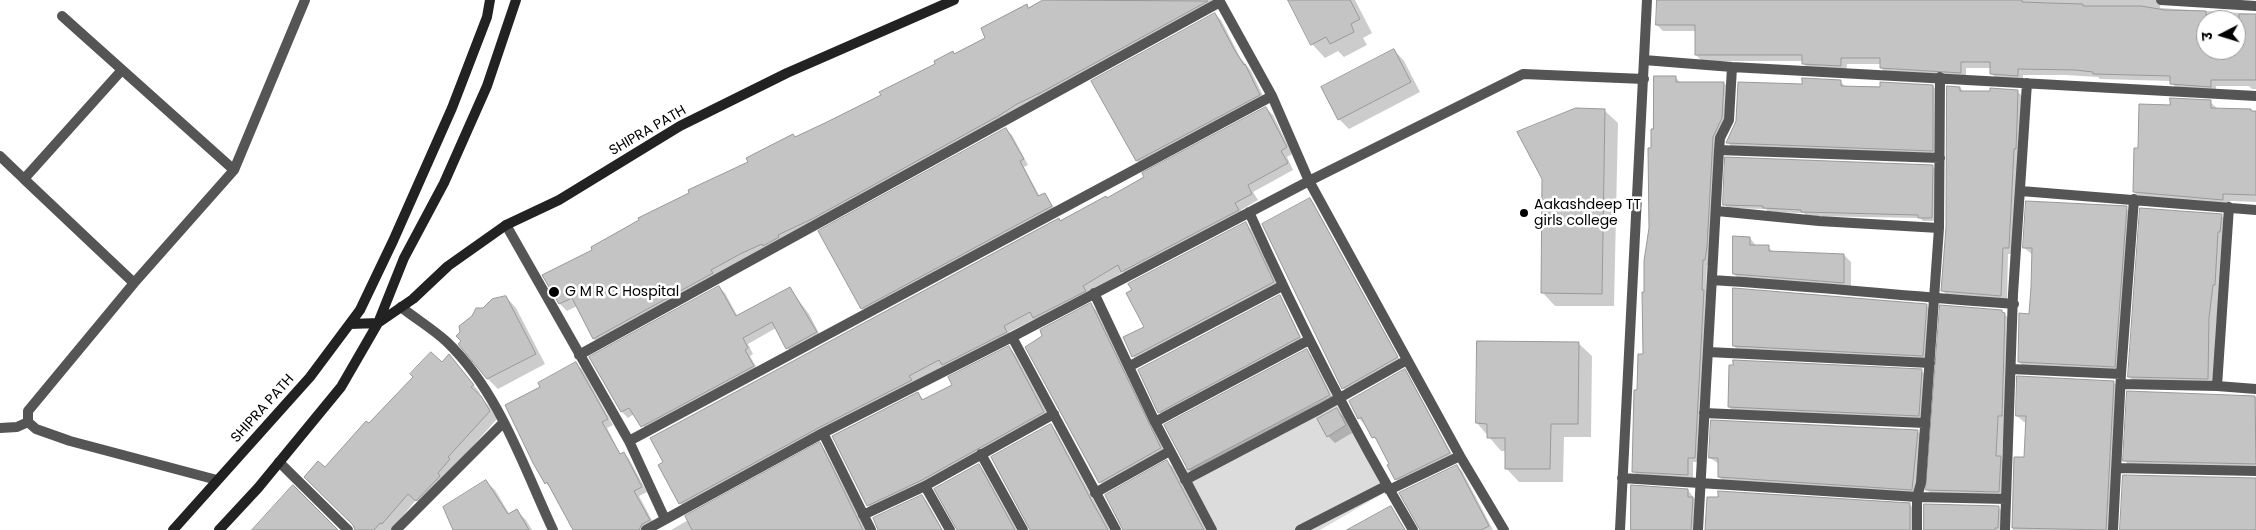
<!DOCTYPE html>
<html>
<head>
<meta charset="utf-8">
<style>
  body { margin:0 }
  #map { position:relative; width:2256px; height:530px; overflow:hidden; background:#fff; font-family:Poppins,"Noto Sans Devanagari",sans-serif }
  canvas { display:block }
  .north { position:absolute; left:2196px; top:10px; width:50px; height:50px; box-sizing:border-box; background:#fff; border:1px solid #999; border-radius:50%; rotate:265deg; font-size:14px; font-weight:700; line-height:20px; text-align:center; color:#000 }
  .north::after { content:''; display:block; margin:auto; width:18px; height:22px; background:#000; clip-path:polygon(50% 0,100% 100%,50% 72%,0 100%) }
</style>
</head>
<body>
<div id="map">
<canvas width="2256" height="530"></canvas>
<div class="north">उ</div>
</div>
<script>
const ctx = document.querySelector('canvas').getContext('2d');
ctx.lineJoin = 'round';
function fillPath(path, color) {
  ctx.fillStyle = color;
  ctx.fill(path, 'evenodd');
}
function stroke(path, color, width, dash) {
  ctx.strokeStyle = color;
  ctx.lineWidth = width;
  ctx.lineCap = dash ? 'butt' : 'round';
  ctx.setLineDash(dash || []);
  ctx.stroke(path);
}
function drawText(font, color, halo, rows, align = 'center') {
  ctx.font = font + ' Poppins,sans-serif';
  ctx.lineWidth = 5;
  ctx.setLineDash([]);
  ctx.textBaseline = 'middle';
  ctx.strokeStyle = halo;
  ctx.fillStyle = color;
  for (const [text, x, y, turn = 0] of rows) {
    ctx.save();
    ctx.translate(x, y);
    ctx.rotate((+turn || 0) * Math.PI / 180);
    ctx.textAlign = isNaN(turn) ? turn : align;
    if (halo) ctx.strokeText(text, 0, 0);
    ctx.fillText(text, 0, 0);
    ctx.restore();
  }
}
fillPath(new Path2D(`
  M1337 393 1389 490 1320 530H1212L1181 471Z`), '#dcdcdc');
fillPath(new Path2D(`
  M1045 0H1216L601 346 594 339 577 306 567 311 560 304 594 250 750 162 882 95 987 38 1026 6 1029 9Z
  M1289 0H1355L1372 33 1363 38 1367 45 1344 57 1338 51 1325 58 1312 44Z
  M1658 0H2165L2161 2 2160 8 2256 14V89H2252L2249 86H2216V92L2177 90 2171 81 2100 79 2098 77 2065 75H2023V81L1998 80 1992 74V68H1966V78L1887 74 1881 68V64H1847L1846 72 1809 70 1803 63V61H1702L1696 55V31H1663L1657 25ZM2206 20H2236V50H2206Z
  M1215 14 1221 20 1240 57 1251 71 1265 100 1143 167 1137 161Z
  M1394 50 1404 61 1420 92 1349 129 1339 119Z
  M1676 78 1681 83H1724L1729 88 1727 124 1718 143 1710 265H1707L1700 462H1693V480L1638 476 1633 471 1644 355 1652 149Z
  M1840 81 1846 87 1933 86 1938 92V156L1733 148 1728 143 1737 121 1803 85Z
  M1960 88 1965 93 2017 91 2023 97 2015 254H2008L2007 301 1949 297 1943 291Z
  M2210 102 2218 109 2256 112V202L2230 201V207L2141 199 2134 192 2139 150 2171 106Z
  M1266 108 1273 115 1292 154 1287 157 1293 170 1253 192 1258 200 1241 210 1244 217 1129 277 1123 272 1040 324 1035 319 1009 332 1012 338 686 510 680 503 1060 222 1107 199Z
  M1604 110 1618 123 1614 306H1555L1542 292Z
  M1006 129 1012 135 1028 165 1024 167 1040 197 1045 194 1057 212 868 313 862 308Z
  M1932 166 1936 170V221H1923L1920 218 1806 216 1804 213 1768 212 1766 209 1728 208 1724 204Z
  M1310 199 1314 204 1401 362 1348 392 1343 388Z
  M2126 208 2133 215 2121 373 2026 369 2019 362 2031 315 2033 255 2024 248Z
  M2221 215 2228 222 2216 326 2214 385 2136 383 2129 377Z
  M1245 224 1251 229 1279 288 1139 362 1133 356 1124 338 1145 327Z
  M1750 238 1757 247H1768L1774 253 1844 255 1851 262V289L1741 281 1734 274Z
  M719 287 725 293 738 317 790 289 809 314 822 339 793 354 787 348 776 328 748 344 753 354 750 356 759 372 648 432 634 414 628 418 622 412Z
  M1280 296 1303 341 1163 415 1159 412Z
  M506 297 516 308 545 364 498 389 487 378 462 341V332L483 309Z
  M1091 305 1097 311 1166 454 1105 488 1100 482Z
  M1926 305 1932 311 1929 361 1740 352 1734 346Z
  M2004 314 2011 320 2002 459 2006 464 2005 498 1934 496 1927 490Z
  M1578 343 1592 356 1591 437H1564L1563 482H1519L1506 468V451H1501L1477 423Z
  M1009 348 1015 354 1050 418 874 511 868 505 918 394 925 401 954 386Z
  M1306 351 1311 355 1334 400 1194 474 1189 470 1166 425Z
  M442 363H456L480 393 478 395 488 405 497 419 455 466 424 507 416 500 391 530H356L325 469 369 425Z
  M576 364 582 369 613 425 607 428 621 455 624 453 629 459 647 492 639 496 655 526 649 530H574L551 488 546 483 541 387Z
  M1404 371 1409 376 1454 458 1400 484 1396 479 1391 464 1378 442 1359 418Z
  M1922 371 1925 375 1922 419 1733 411 1729 407Z
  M2113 382 2120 388 2113 530H2013L2016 458H2025L2027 422H2024L2017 416Z
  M2128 392 2256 397V470L2131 467 2125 461Z
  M1336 409 1343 416 1352 433 1335 443 1328 436Z
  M1051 425 1056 431 1110 530H1030Z
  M1917 431 1924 437 1918 495 1725 483 1719 477V464L1710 458Z
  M820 444 825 450 866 530H671Z
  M1167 462 1173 467 1206 530H1124Z
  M978 465 984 471 1017 530H958Z
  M1457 466 1462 471 1493 530H1420Z
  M485 481 495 490 510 515 517 511 526 520 532 530H455Z
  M1688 490 1699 505 1698 530H1631Z
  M922 496 927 502 943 530H879Z
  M1910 505 1916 511V530H1706Z
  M1391 507 1406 530H1350Z
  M1998 507 2005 514V530H1925Z`), '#0003');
const building = new Path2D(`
  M1043 0 1208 1 1042 92 1017 104 1000 115 812 219 778 235 779 237 763 246 762 244 742 253 711 270 713 273 593 339 572 298 559 304 542 275 592 250 591 247 639 220 638 218 689 193 688 190 748 162 746 158 793 134 795 137 827 122 881 95 879 92 935 64 934 61 953 51 954 54 985 38 981 28 1027 4 1028 8Z
  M1288 0H1350L1360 19 1351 24 1354 32 1330 44 1326 37 1311 45Z
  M1657 0H2022V2L2049 3 2083 4V6H2141L2165 10 2206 11V50L2239 49V14H2256V80H2211V87L2170 84V76L2093 74V72L2075 70 2018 69V76L1990 74V62H1961V73L1880 68V58H1841V66L1802 64V55H1695V25H1656Z
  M1215 13 1234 49 1244 65 1245 64 1260 95 1136 161 1091 81Z
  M1394 49 1411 82 1338 120 1321 87Z
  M1654 76H1676V82H1724L1722 118 1713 137 1707 247 1705 260H1703L1702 290H1704L1695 458H1688V475L1632 472 1634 390H1637L1638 354H1643L1642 292H1644V261L1649 228 1648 148H1651V129H1653Z
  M1802 78 1841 80V86L1880 87V82L1933 85V151L1726 143 1736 121 1738 82 1802 84Z
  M1947 86 1960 87V91H1990V88L2018 90 2017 123 2016 149H2014L2009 248H2003L2001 296 1941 291 1946 228Z
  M2170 98 2211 100V108L2251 109V111H2256V195L2223 194V200L2133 192 2134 148H2138L2139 104 2170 105Z
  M1266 107 1287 147 1281 151 1288 163 1248 185 1252 194 1235 203 1239 210 1121 272 1118 265 1083 286 1086 291 1033 318 1030 312 1004 326 1007 332 942 365 939 360 909 376 912 380 820 427 679 504 658 465 663 462 650 438 1059 218 1060 221 1106 196 1107 198 1144 177 1142 173Z
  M1576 108 1605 109 1602 294 1541 293 1542 179 1517 132Z
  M1006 128 1024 159 1020 161 1038 196 1045 193 1052 206 861 309 818 231Z
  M1725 157 1933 165 1932 218H1918V215L1801 212V210L1763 208V206L1723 205Z
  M1310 198 1398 357 1342 389 1262 224Z
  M2026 201 2127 206 2115 367 2018 362 2019 313 2029 314 2031 287 2032 248H2023Z
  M2140 208 2222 214 2220 232H2218L2215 285H2213L2209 318 2208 379 2128 377Z
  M1246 222 1274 282 1132 357 1123 337 1144 327 1126 293 1132 290 1128 284Z
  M1733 236 1750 237V245H1769V251L1844 254V283L1733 274Z
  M719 286 736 316 790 287 817 332 786 349 772 322 743 338 748 348 745 350 754 366 641 427 629 408 621 412 589 357Z
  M1733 288 1927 304 1923 356 1733 346Z
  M1280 295 1300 337 1158 413 1138 370Z
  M506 296 536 354 487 379 458 344 461 341 456 336 460 332 459 326 472 316 476 308H483L492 299Z
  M1091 303 1161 448 1099 483 1025 347 1042 336 1040 330Z
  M1940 305 2002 310V312L2005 313 2002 416H1998L1996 456H2001L1999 492 1926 490Z
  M1477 341 1579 342 1578 424H1551L1550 469H1505V438H1487V424L1476 423Z
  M1009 346 1044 412 922 480 867 506 832 436 918 392 922 400 952 385 948 377Z
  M1307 349 1330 395 1188 470 1164 425Z
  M431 352 442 362 449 354 474 385 471 387 481 396 490 411 448 457 450 459 438 473 440 476 416 501 408 494 382 524 380 523 374 530H355L353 525 304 477 318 461 325 467 366 421 369 423 413 377 410 374Z
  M1733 360 1922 369 1919 416 1728 407 1729 365H1733Z
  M576 362 608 419 602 422 620 454 624 452 642 487 634 491 650 520 642 524 639 530H573L547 482 545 484 533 463 505 405 540 387 538 383Z
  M1405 369 1450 453 1395 480 1387 465 1389 464 1375 437 1372 438 1361 417 1358 419 1349 401Z
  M2017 376 2114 381 2106 530 2012 528 2014 457H2024L2026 416H2016Z
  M2127 391 2255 396 2256 464 2123 461Z
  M1337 408 1346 425 1327 437 1317 419Z
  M1711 420 1918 430 1912 490 1718 477V458H1709Z
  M1051 424 1089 496 1108 530H1030L991 457Z
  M820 442 863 530H692L685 516Z
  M1167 460 1204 530H1123L1105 495Z
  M979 464 1015 530H957L934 489Z
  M1457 465 1489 526 1481 530H1420L1399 493Z
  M2123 475 2256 478V530H2120Z
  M486 480 508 514 517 509 529 530H453L443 507Z
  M293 485 338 530H252Z
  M1631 485 1688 489V497H1693L1691 530H1631Z
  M1718 491 1910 503V530H1705L1707 497H1718Z
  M922 495 942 530H878L873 518Z
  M1924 504 1999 506 1998 528H1995V530H1924Z
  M1391 506 1405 530H1347Z`);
fillPath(building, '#c4c4c4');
stroke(building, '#999', 1);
stroke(new Path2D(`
  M2161 0 2256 6
  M62 16 234 170
  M1644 60 1732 67 2256 96
  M121 71 24 179 134 283
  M1272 96 1309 181 1460 456 1504 530
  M1719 150 1940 158
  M0 156 24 179
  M2021 191 2256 210
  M1717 211 1819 221 1939 228
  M1249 212C1298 321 1352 427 1413 530
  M506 225 629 441 665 519
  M1712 280C1813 286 1913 297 2014 304
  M1094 293 1155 422 1212 530
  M401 307C416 319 433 329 447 342 499 392 523 466 553 530
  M1012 337 1116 530
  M1708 352 1930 363
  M579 355 1220 2
  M1130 366 1282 286
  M2011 369 2121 374
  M2121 384 2217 386 2256 389
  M2217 386 2229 207
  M1704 413 1924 423
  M1155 422 1309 340
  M0 428 17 427 28 422
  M823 433 871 530
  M629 441 1272 96 1219 0
  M981 454 1023 530
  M279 462 348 530
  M2117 468 2256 471
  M1622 478 1917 497 2006 499
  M217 480 70 441 36 429 28 422V411L134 283 234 170 305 0
  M1185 480 1320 409 1407 360
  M925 486 950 530
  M1389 490 1460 456
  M1095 493 1170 451
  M863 515 925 486 1054 414
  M396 530 503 423
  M646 530 823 433 1012 337 1309 181 1523 74 1644 79
  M1300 530 1386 486
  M1620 530 1647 0
  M1698 530 1719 150 1720 138 1729 120 1732 67
  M1917 530V497L1921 483 1939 228 1940 77
  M2005 530 2013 294 2027 83
  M2113 530 2121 374 2134 199`), '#555', 10);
stroke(new Path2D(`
  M378 323 404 258 444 183 487 86 516 0
  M350 324 378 323
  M173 530 310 377 360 310 393 241 452 108 487 17 490 0
  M219 530 258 488 341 387 378 323 413 299 448 266 506 225 559 200 680 126 787 73 954 0`), '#222', 10);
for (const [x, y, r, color] of [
  [1524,213,5,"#000"],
  [554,292,6,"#000"]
]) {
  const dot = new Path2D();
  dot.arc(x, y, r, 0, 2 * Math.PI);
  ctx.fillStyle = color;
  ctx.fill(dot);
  stroke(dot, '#fff', 2);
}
drawText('14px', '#000', '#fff', [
  ["SHIPRA PATH",648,131,-30],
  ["SHIPRA PATH",263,409,-48]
]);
drawText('14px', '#000', '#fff', [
  ["Aakashdeep TT",1534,205],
  ["girls college",1534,221],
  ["G M R C Hospital",565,292]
], 'left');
</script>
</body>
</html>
